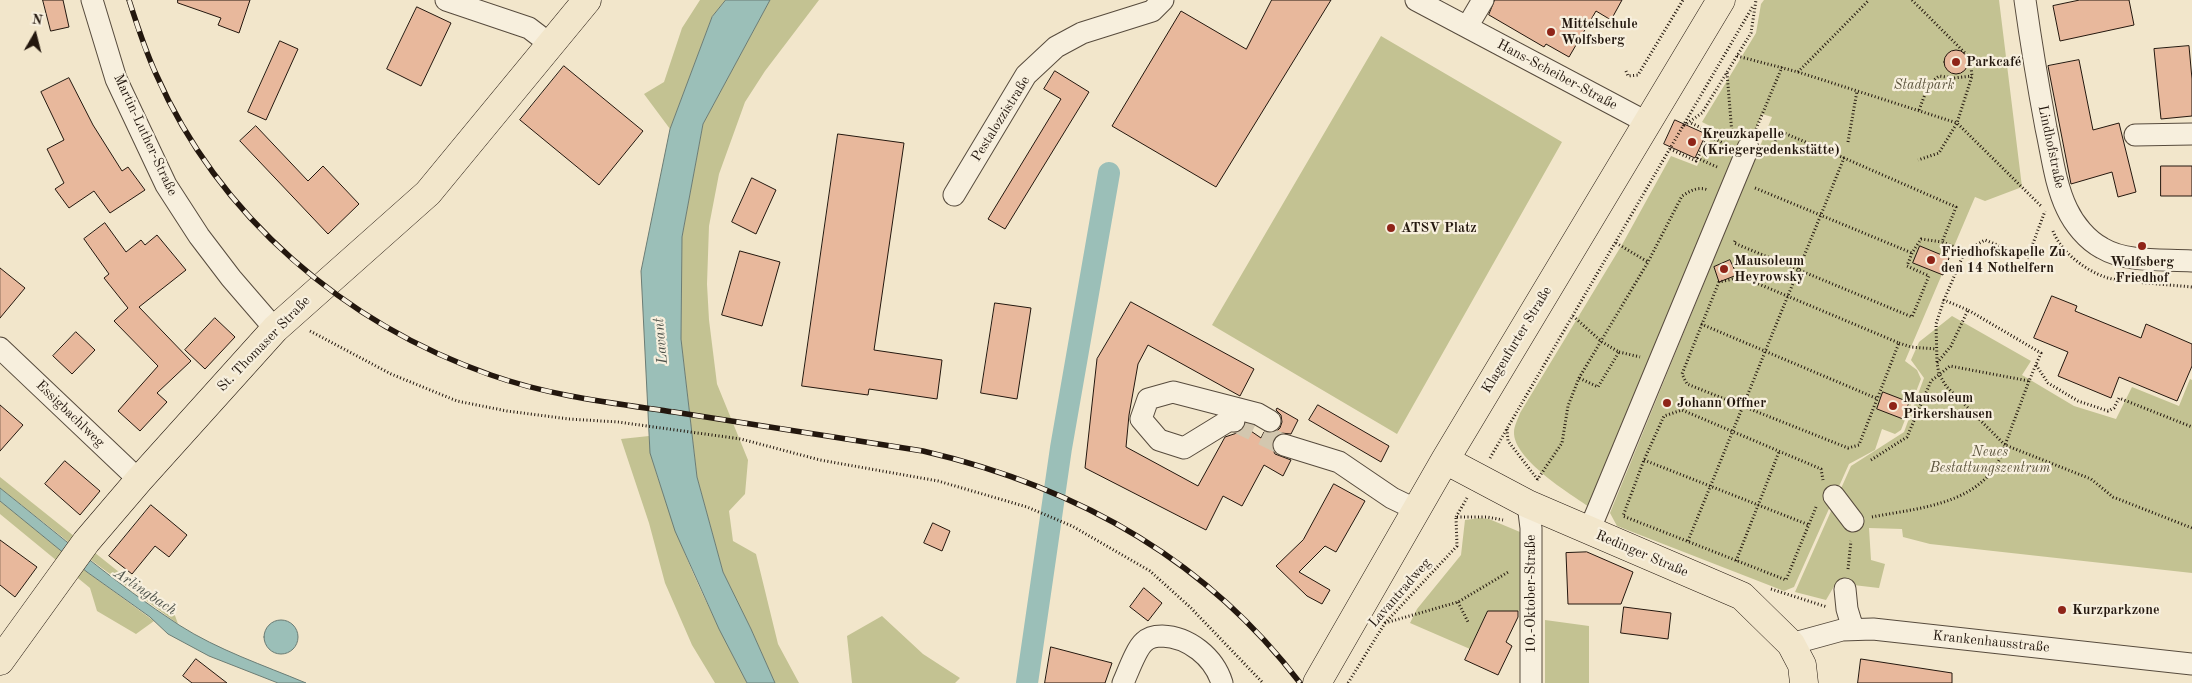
<!DOCTYPE html>
<html>
<head>
<meta charset="utf-8">
<style>
  body { margin:0 }
  #map { position:relative; width:2192px; height:683px; overflow:hidden; background:#f2e6cb; font-family:"Old Standard TT",serif }
  canvas { display:block }
  .north { position:absolute; left:10px; top:10px; width:50px; height:50px; -webkit-text-stroke:4px #f7efdd; paint-order:stroke; rotate:8deg; font-size:14px; font-weight:700; line-height:20px; text-align:center; color:#23170e }
  .north::after { content:''; display:block; margin:auto; width:18px; height:22px; background:#23170e; clip-path:polygon(50% 0,100% 100%,50% 72%,0 100%) }
</style>
</head>
<body>
<div id="map">
<canvas width="2192" height="683"></canvas>
<div class="north">N</div>
</div>
<script>
const ctx = document.querySelector('canvas').getContext('2d');
ctx.lineJoin = 'round';
function fillPath(path, color) {
  ctx.fillStyle = color;
  ctx.fill(path, 'evenodd');
}
function stroke(path, color, width, dash) {
  ctx.strokeStyle = color;
  ctx.lineWidth = width;
  ctx.lineCap = dash ? 'butt' : 'round';
  ctx.setLineDash(dash || []);
  ctx.stroke(path);
}
function drawText(font, color, halo, rows, align = 'center') {
  ctx.font = font + ' "Old Standard TT",serif';
  ctx.lineWidth = 4.5;
  ctx.setLineDash([]);
  ctx.textBaseline = 'middle';
  ctx.strokeStyle = halo;
  ctx.fillStyle = color;
  for (const [text, x, y, turn = 0] of rows) {
    ctx.save();
    ctx.translate(x, y);
    ctx.rotate((+turn || 0) * Math.PI / 180);
    ctx.textAlign = isNaN(turn) ? turn : align;
    if (halo) ctx.strokeText(text, 0, 0);
    ctx.fillText(text, 0, 0);
    ctx.restore();
  }
}
fillPath(new Path2D(`
  M700 0H726L712 17 670 129 644 94 664 82 682 28Z
  M770 0H819L765 71 745 102 719 174 709 226 707 284 709 320 717 384 748 460 745 494 729 511 733 541 756 554 778 644 799 683H775L751 629 723 572 697 477 681 339 682 237 703 124Z
  M1764 0H1999L2022 187 1985 201 1975 197 1905 361 1917 370 1921 379 1901 430 1895 434 1882 429 1875 450 1849 464 1794 587 1784 591 1617 526 1610 513 1772 117 1762 114 1591 508C1570 494 1513 459 1514 432 1514 426 1518 419 1520 413L1623 243 1671 156 1697 166 1716 129 1702 122 1756 33 1761 4Z
  M1381 36 1562 142 1397 434 1212 325Z
  M1952 316 2031 361 2022 375 2074 406 2116 419 2132 387 2179 406 2190 379 2192 380V573L1930 544 1903 537 1902 529 1869 528 1871 560 1885 564 1879 588 1836 583 1826 600 1795 592 1851 466 1904 432 1924 378 1911 360 1919 342Z
  M649 436C650 458 658 478 665 499 685 563 716 623 747 683H715L692 645 665 583 649 523 621 439Z
  M0 477 144 592 173 610 178 624 95 563 0 488Z
  M0 501 87 572 154 621 136 634 97 611 90 588 0 514Z
  M1480 518 1489 519 1520 532 1521 611H1488L1470 649 1410 623 1417 609 1461 555 1465 520Z
  M882 616 923 654 960 678 955 683H852L847 636Z
  M1545 620 1589 626V683H1545Z`), '#c3c292');
const water = new Path2D(`
  M726 0H770L703 124 682 237 681 339 697 477 723 572 751 629 775 683H747L719 629 675 531 650 453 641 271 670 129 712 17Z
  M0 488C58 534 116 584 179 625 218 650 263 665 306 683H278L209 656 168 634 150 617 87 572 0 501Z
  M264 637a17 17 0 1 1 34 0a17 17 0 1 1-34 0Z`);
fillPath(water, '#9bbfb8');
stroke(water, '#6b7c74', 1);
stroke(new Path2D(`
  M1027 683 1061 448 1109 173`), '#9bbfb8', 22);
const building = new Path2D(`
  M43 0H63L69 27 51 31Z
  M178 0H250L239 33 218 25 221 18 178 3Z
  M1272 0H1331L1216 187 1112 126 1181 11 1246 49Z
  M1495 0H1622L1611 20 1596 11 1569 57 1546 44 1544 47 1489 15Z
  M2080 0H2129L2134 25 2060 41 2053 6Z
  M417 7 451 23 421 86 387 69Z
  M280 41 298 49 266 120 248 112Z
  M2189 46 2192 79V116L2161 119 2154 49Z
  M1944 62a12 12 0 1 1 24 0a12 12 0 1 1-24 0Z
  M2079 60 2093 130 2119 123 2136 192 2118 197 2112 172 2071 184 2048 66Z
  M564 66 643 131 599 185 520 120Z
  M1055 71 1089 92 1005 229 988 219 1061 99 1044 89Z
  M69 78 93 125 122 171 128 167 145 190 110 213 94 191 69 208 55 189 64 183 47 149 64 140 41 92Z
  M1675 120 1706 134 1695 158 1664 144Z
  M256 126 308 181 323 166 359 204 328 234 240 141Z
  M838 134 904 143 874 350 942 360 937 399 869 389 868 395 802 386Z
  M2161 166H2192V196H2161Z
  M752 178 776 190 756 234 732 222Z
  M105 223 126 252 141 240 145 245 157 235 186 270 139 307 191 361 157 393 167 402 140 431 118 411 158 366 114 321 128 308 104 278 109 274 84 239Z
  M1920 246 1949 258 1943 275 1913 263Z
  M740 251 780 262 762 326 722 315Z
  M1730 260 1737 275 1719 282 1714 267Z
  M0 268 25 288 0 318Z
  M2052 296 2077 306 2075 311 2141 338 2146 324 2192 344V366L2177 401 2119 377 2111 398 2058 376 2068 352 2034 338Z
  M1131 302 1254 369 1240 396 1148 345 1138 364 1129 415 1126 447 1198 486 1225 437 1240 432 1245 427 1261 438 1264 432H1276L1280 428 1282 422 1281 415 1276 410 1277 408 1298 420 1291 434 1281 433 1275 436 1272 442V448L1275 454 1291 460 1283 476 1264 465 1242 506 1223 496 1206 530 1085 468 1097 359Z
  M995 303 1031 308 1017 399 981 393Z
  M215 318 235 337 205 369 185 350Z
  M76 332 95 350 72 374 53 356Z
  M1883 392 1909 402 1903 419 1877 409Z
  M0 405 23 425 0 451Z
  M1318 405 1389 446 1381 462 1309 420Z
  M65 461 100 491 80 515 45 484Z
  M1334 484 1365 501 1336 552 1325 546 1299 572 1330 590 1322 604 1307 596 1276 566 1303 540Z
  M151 505 187 535 169 557 155 546 132 574 109 556Z
  M933 523 950 531 942 551 924 543Z
  M0 540 37 567 15 597 0 585Z
  M1587 552 1633 572 1621 604H1568L1566 553Z
  M1144 588 1162 603 1148 621 1130 607Z
  M1624 607 1671 613 1668 639 1621 633Z
  M1488 611H1518V617L1506 642 1512 646 1498 675 1465 660Z
  M1051 647 1112 663 1105 683H1045Z
  M196 659 227 683H192L183 676Z
  M1861 659 1952 673V683H1858Z`);
fillPath(building, '#e8b89c');
stroke(building, '#23170e', 1);
stroke(new Path2D(`
  M1234 421 1284 445`), '#d3c7af', 21, [21, 11]);
const minor = new Path2D(`
  M92 0 116 79 166 185 199 236 231 278 275 329
  M446 0 529 28 550 44
  M1416 0 1648 123
  M2025 0C2031 43 2038 85 2046 128 2052 155 2055 184 2067 209 2074 224 2087 240 2102 248 2127 263 2164 259 2192 261
  M1467 27 1483 0
  M2135 135 2192 134
  M954 195 1026 75 1056 47 1082 33 1152 11 1163 0
  M0 348 139 480
  M1234 421H1228L1184 448 1159 440 1141 419 1148 399 1173 392 1258 414 1270 421
  M1284 445 1339 462 1392 498 1417 510
  M1834 496 1853 521
  M1528 504 1531 528V683
  M1589 531 1748 148
  M1845 589 1847 609 1853 629
  M1791 644 1842 630 1873 629 2192 664
  M1123 683C1128 672 1136 649 1144 642 1149 637 1155 636 1162 636 1189 637 1214 657 1222 683`);
const major = new Path2D(`
  M1445 460 1528 504 1742 596 1791 644 1802 665 1804 683
  M0 661 86 542 139 480 275 329 428 193 587 0
  M1317 683 1445 460 1721 0`);
stroke(minor, '#574b3d', 23);
stroke(major, '#23170e', 29);
stroke(new Path2D(`
  M1912 0 1970 58 1972 76 1957 123 2042 207
  M1737 56 1798 72 1869 0
  M1626 71 1628 76 1638 75 1683 0
  M1798 72 1957 123 1939 153 1918 160
  M1727 73 1732 134
  M1919 110 1929 84 1939 76 1954 78 1972 76
  M1683 126 1753 6
  M1756 129 1782 67
  M1708 136 1728 145
  M1848 142 1857 91
  M1670 149 1696 161 1710 132 1689 122
  M1770 154 1779 131 1844 158
  M1697 158 1717 167
  M1755 188 1912 253
  M2053 231C2061 252 2085 270 2105 277 2113 280 2122 280 2129 281
  M1735 241 1734 243 1912 317 1929 276 1907 266 1912 253 1921 239 1942 242
  M1616 243 1648 262
  M1742 277 1899 343 1859 445 1848 448 1687 384 1682 374 1719 282Z
  M2135 282 2192 287
  M1573 316 1602 342 1619 352 1598 387 1579 378
  M1701 324 1878 399
  M310 331 391 374 457 401 507 411 569 419 618 422 741 439 820 460 938 481 1027 507 1072 526 1150 571 1190 607 1263 683
  M1899 343 1911 347 1936 349
  M1619 352 1640 357
  M1937 362 1936 324 1944 300
  M2036 365 2048 383 2078 401 2108 411 2114 408 2119 398 2192 427
  M2029 381 2005 445 2091 479 2113 497 2192 528
  M1507 429 1508 441 1538 480
  M1490 458 1683 126 1702 113 1751 33 1756 0
  M1644 460 1809 525
  M1871 460 1907 437 1931 381 1950 366 2029 381 2041 353 1968 310
  M1537 480 1562 443 1568 406 1579 378 1648 262 1682 196C1690 191 1698 186 1708 190
  M1816 507 1786 580 1623 516 1644 460 1664 416 1682 410 1821 469 1823 480
  M1456 517 1467 498
  M1457 517H1487L1503 520
  M1872 517C1912 509 1966 506 1993 470 1999 463 2002 453 2005 445L1946 386 1939 374 1937 363 1951 346 1968 310 1944 300 1965 251 1985 240 2028 257 2045 211
  M1688 541 1844 158 1956 207 1942 242 1965 251
  M1736 561 1779 452
  M1848 569 1851 541
  M1771 589 1827 607
  M1458 602 1468 622
  M1385 623 1458 602 1510 571
  M1348 683 1385 623 1457 546 1456 517`), '#23170e', 3, [1, 2.5]);
stroke(minor, '#f7efdd', 21);
stroke(major, '#f2e6cb', 28);
const rail = new Path2D(`
  M129 0C137 25 145 50 156 74 219 217 345 324 491 375 550 396 613 403 674 412 757 425 840 438 923 451 1074 486 1205 558 1300 683`);
stroke(rail, '#23170e', 5.5);
stroke(rail, '#f7efdd', 4, [11]);
for (const [x, y, r, color] of [
  [1551,32,5,"#8f2418"],
  [1956,62,5,"#8f2418"],
  [1692,142,5,"#8f2418"],
  [1391,228,5,"#8f2418"],
  [2142,246,5,"#8f2418"],
  [1931,260,5,"#8f2418"],
  [1724,269,5,"#8f2418"],
  [1667,403,5,"#8f2418"],
  [1893,406,5,"#8f2418"],
  [2062,610,5,"#8f2418"]
]) {
  const dot = new Path2D();
  dot.arc(x, y, r, 0, 2 * Math.PI);
  ctx.fillStyle = color;
  ctx.fill(dot);
  stroke(dot, '#f7efdd', 2);
}
drawText('bold 14px', '#23170e', '#f7efdd', [
  ["Mittelschule",1561,24],
  ["Wolfsberg",1561,40],
  ["Parkcafé",1966,62],
  ["Kreuzkapelle",1702,134],
  ["(Kriegergedenkstätte)",1702,150],
  ["ATSV Platz",1401,228],
  ["Friedhofskapelle Zu",1941,252],
  ["den 14 Nothelfern",1941,268],
  ["Mausoleum",1734,261],
  ["Heyrowsky",1734,277],
  ["Wolfsberg",2142,262,"center"],
  ["Friedhof",2142,278,"center"],
  ["Mausoleum",1903,398],
  ["Pirkershausen",1903,414],
  ["Johann Offner",1677,403],
  ["Kurzparkzone",2072,610]
], 'left');
drawText('14px', '#23170e', '#f7efdd', [
  ["Hans-Scheiber-Straße",1557,75,28],
  ["Pestalozzistraße",1001,119,-58],
  ["Martin-Luther-Straße",145,135,65],
  ["Lindhofstraße",2051,147,78],
  ["Klagenfurter Straße",1517,340,-59],
  ["St. Thomaser Straße",264,344,-46],
  ["Essigbachlweg",70,414,44],
  ["Redinger Straße",1642,554,23],
  ["Lavantradweg",1400,593,-49],
  ["10.-Oktober-Straße",1531,594,-90],
  ["Krankenhausstraße",1991,642,6]
]);
drawText('italic 14px', '#5b533c', '#f7efdd', [
  ["Stadtpark",1924,85],
  ["Neues",1990,452],
  ["Bestattungszentrum",1990,468]
]);
drawText('italic 15px', '#4d524a', '#f7efdd', [
  ["Lavant",661,341,-95],
  ["Arlingbach",145,592,34]
]);
</script>
</body>
</html>
